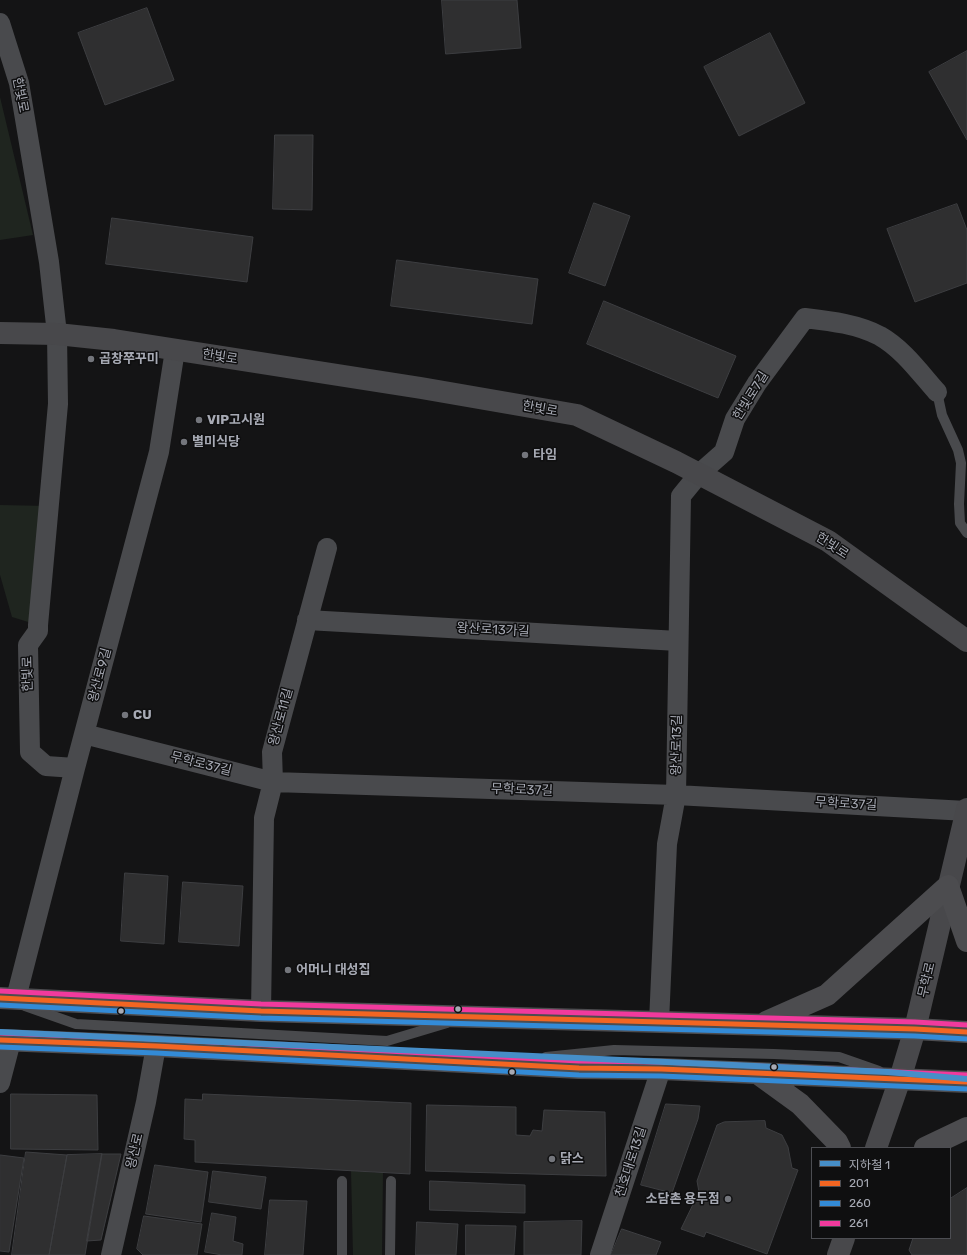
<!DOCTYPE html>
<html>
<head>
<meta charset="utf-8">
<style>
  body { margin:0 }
  #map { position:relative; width:967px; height:1255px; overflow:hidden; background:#141415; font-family:Rubik,"Noto Sans KR",sans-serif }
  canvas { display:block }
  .legend { position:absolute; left:811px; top:1147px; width:140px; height:92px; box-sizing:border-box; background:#0f0f10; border:1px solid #4c4d52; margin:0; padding:5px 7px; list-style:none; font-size:12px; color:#a7aab4 }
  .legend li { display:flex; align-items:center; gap:8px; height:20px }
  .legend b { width:20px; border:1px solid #4c4d52 }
</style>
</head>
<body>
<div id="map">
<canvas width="967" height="1255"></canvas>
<ul class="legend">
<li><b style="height:5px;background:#468ec8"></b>지하철 1</li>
<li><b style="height:5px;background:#f26522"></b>201</li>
<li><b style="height:5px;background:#338bd7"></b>260</li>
<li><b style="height:5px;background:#f13a9d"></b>261</li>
</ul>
</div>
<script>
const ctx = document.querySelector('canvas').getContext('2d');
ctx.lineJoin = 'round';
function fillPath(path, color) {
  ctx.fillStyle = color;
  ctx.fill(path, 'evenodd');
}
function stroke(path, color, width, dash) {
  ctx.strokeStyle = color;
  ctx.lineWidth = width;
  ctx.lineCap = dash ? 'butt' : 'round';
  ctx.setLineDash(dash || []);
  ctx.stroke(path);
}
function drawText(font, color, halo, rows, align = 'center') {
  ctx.font = font + ' Rubik,"Noto Sans KR",sans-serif';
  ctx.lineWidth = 3;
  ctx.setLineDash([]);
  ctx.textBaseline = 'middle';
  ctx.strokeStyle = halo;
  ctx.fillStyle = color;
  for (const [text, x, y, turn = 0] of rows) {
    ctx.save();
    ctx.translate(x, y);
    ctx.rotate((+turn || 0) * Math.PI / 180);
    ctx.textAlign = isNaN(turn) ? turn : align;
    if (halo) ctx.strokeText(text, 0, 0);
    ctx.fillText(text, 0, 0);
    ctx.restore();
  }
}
fillPath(new Path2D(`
  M0 97 33 235 0 240Z
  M0 505 49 506 38 625 12 617 0 575Z
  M351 1171 383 1173 382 1255H353Z`), '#1f251f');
const building = new Path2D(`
  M442 0H517L521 48 446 54Z
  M147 8 174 80 105 105 78 33Z
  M770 33 805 103 739 136 704 67Z
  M967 51V140L929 72Z
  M275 135H313L312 210 273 209Z
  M594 203 630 216 605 286 569 273Z
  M957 204 967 230V283L915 302 887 229Z
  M112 218 253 237 247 282 106 264Z
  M397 260 538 279 532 324 391 306Z
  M604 301 736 356 718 398 587 344Z
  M125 873 168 876 164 944 121 941Z
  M183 882 243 886 239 946 179 942Z
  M11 1094 97 1095 98 1150 11 1149Z
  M203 1094 411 1103 410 1174 195 1162V1140L184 1139 185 1099 202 1100Z
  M666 1104 700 1106 698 1119 672 1193 641 1185Z
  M427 1105 516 1107V1135L530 1136 533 1130 542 1131 544 1110 605 1112 606 1176 426 1171Z
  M765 1121 766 1128 782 1135 788 1147 792 1168 798 1170 767 1254 706 1232 704 1237 681 1229 699 1192 697 1181 717 1125 724 1122Z
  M26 1152 67 1155 49 1255H12Z
  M102 1154 85 1255H49L67 1155Z
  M102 1154H121L101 1240 87 1241Z
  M0 1155 24 1158 9 1252 0 1251Z
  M155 1165 208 1172 201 1222 146 1214Z
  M213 1171 266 1177 261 1209 209 1202Z
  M430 1181 525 1185V1213L430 1210Z
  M967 1188V1255H912L909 1250 913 1238H950V1199Z
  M270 1200 307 1201 303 1255H265Z
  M212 1213 236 1217 233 1241 243 1244 242 1255H222L205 1252Z
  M144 1216 202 1224 197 1255H143L137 1249Z
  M582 1221 581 1255H524V1222Z
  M417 1222 458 1224 456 1255H416Z
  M466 1225 516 1226 514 1255H466Z
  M622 1229 661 1242 656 1255H611Z`);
fillPath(building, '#2f2f30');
stroke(building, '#3d3e41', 1);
stroke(new Path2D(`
  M937 392 942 415 958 450 961 463 959 504 960 523 967 533
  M25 1006 76 1024 387 1041 447 1023
  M546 1057 614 1050 774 1054 839 1057 879 1071
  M342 1255V1181
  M390 1255 391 1181`), '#494a4d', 10);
stroke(new Path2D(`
  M0 23 19 83 49 262 57 334 58 404 38 625V631L28 645 30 752 46 766 75 768
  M307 620 678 641
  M84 734 273 782 676 795 967 811
  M16 998 75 768 159 452 175 350
  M261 1011 264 818 273 782 272 752 327 548
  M659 1022 667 844 676 795 681 496 699 474 724 452 735 419 757 383 805 318C830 321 857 324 880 336 903 349 920 373 937 392
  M0 1083 11 1041
  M111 1255 146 1102 156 1046
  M600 1255 661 1069`), '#494a4d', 20);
stroke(new Path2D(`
  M0 333 57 334 114 340 421 388 577 415 676 462 828 541 967 641
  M876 1148 900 1079 915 1029 967 809
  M838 1255 844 1238`), '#48484b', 22);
stroke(new Path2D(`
  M0 998 261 1011 915 1029 967 1032
  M766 1022 827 995 948 886 967 941
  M0 1040 156 1046 579 1068 661 1069 967 1082
  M760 1075 800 1104 837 1142 840 1148
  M925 1148 967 1128`), '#4c4c4f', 22);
stroke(new Path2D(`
  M0 998 261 1011 915 1029 967 1032
  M0 1040 156 1046 579 1068 661 1069 967 1082`), '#f26522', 5);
stroke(new Path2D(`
  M0 1005 261 1018 915 1036 967 1039
  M0 1047 156 1053 579 1075 661 1076 967 1089`), '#338bd7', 5);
stroke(new Path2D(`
  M0 991 261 1004 915 1022 967 1025
  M0 1033 156 1039 579 1061 661 1062 967 1075`), '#f13a9d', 5);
stroke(new Path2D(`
  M0 1032 888 1072 967 1079`), '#468ec8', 6);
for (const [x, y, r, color] of [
  [91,359,4,"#74767c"],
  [199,420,4,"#74767c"],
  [184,442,4,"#74767c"],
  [525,455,4,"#74767c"],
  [125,715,4,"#74767c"],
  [288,970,4,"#74767c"],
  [458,1009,3.5,"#a7aab4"],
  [121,1011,3.5,"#a7aab4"],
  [774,1067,3.5,"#a7aab4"],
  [512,1072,3.5,"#a7aab4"],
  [552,1159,4,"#74767c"],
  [728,1199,4,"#74767c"]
]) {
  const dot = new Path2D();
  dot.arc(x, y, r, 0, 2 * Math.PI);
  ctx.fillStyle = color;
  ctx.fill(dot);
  stroke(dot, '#0f0f10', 1.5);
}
drawText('13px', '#a7aab4', '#0f0f10', [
  ["한빛로",20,95,79],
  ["한빛로",220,357,9],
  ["한빛로7길",751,396,-58],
  ["한빛로",540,409,10],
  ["한빛로",832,546,33],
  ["왕산로13가길",493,630,3],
  ["한빛로",28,674,-91],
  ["왕산로9길",100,675,-75],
  ["왕산로11길",281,717,-75],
  ["왕산로13길",677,745,-89],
  ["무학로37길",201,764,14],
  ["무학로37길",522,790,2],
  ["무학로37길",846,804,3],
  ["무학로",927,980,-77],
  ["왕산로",135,1151,-77],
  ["천호대로13길",631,1162,-72]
]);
drawText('bold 13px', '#a7aab4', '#0f0f10', [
  ["곱창쭈꾸미",99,359],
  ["VIP고시원",207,420],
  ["별미식당",192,442],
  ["타임",533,455],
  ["CU",133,715],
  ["어머니 대성집",296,970],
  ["닭스",560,1159],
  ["소담촌 용두점",720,1199,"right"]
], 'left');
</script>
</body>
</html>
